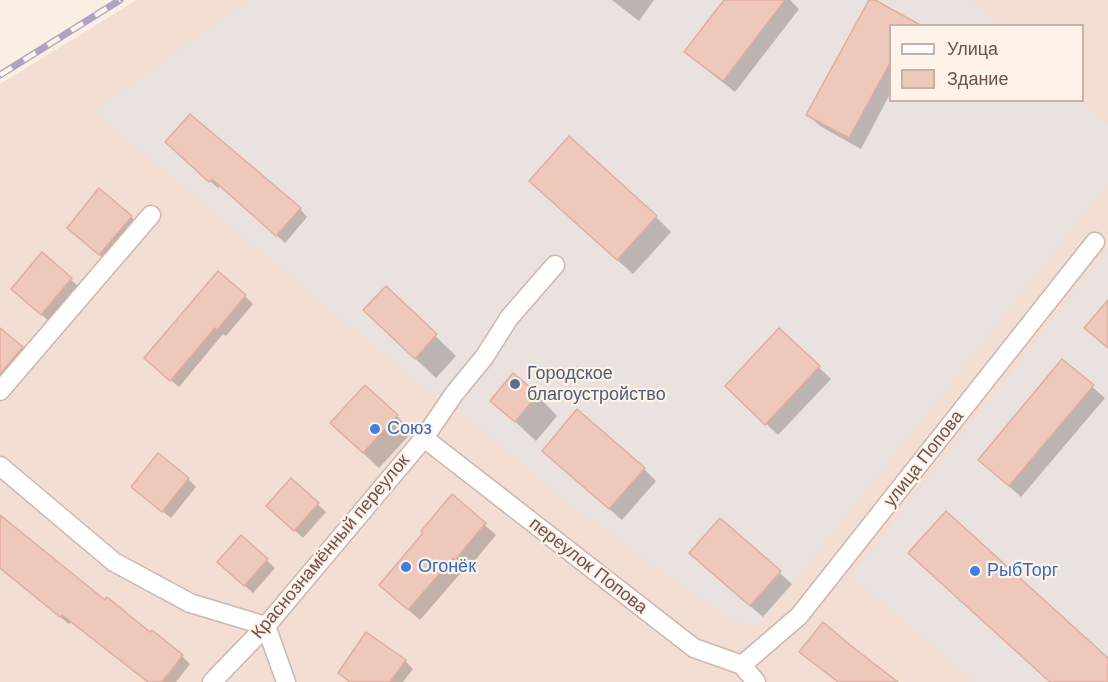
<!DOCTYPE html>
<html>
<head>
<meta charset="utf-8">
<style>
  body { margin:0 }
  #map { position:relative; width:1108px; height:682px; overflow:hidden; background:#fbeee3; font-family:Helvetica,sans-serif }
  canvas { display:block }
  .legend { position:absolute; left:889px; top:24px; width:195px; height:78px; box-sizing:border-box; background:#fef2e9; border:2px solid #c6b2a9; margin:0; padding:8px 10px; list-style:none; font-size:18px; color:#72524a }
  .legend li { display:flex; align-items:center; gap:12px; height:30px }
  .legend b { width:30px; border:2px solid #c6b2a9 }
</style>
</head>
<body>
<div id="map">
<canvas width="1108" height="682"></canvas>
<ul class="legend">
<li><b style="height:8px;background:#fff"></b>Улица</li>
<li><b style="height:16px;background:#efc8bc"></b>Здание</li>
</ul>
</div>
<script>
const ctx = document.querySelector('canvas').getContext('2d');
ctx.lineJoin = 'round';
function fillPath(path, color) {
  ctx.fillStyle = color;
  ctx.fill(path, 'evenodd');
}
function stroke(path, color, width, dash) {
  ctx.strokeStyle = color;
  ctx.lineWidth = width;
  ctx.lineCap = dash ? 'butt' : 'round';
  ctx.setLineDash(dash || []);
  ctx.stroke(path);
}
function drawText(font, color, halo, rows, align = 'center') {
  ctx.font = font + ' Helvetica,sans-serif';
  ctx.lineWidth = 4.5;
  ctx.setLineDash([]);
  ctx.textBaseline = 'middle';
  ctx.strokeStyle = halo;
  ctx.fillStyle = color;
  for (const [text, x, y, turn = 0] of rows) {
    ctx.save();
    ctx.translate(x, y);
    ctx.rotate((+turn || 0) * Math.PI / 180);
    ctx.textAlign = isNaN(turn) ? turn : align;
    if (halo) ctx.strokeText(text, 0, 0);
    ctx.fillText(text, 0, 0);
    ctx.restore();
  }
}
fillPath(new Path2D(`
  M137 0H1108V682H0V84ZM890 26H1082V100H890Z`), '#f2ded2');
fillPath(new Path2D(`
  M250 0H971L999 25 890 26V100L1082 101 1108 124V184L759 626 728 619 558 496 482 429 416 382 93 111Z
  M1108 248V682H975L851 576Z`), '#eae2de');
fillPath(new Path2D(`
  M612 0H654L639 21Z
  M726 0H790L799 9 735 92 698 63 686 52Z
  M871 0 890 26V94L861 149 820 126 808 115Z
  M174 150 300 209 307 217 285 243 220 186 218 188Z
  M546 196 656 217 671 232 633 274Z
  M131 217 139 225 108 262 77 236Z
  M42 254 79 287 50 322 21 297Z
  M386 288 456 356 436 378 386 331Z
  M245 296 253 304 226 336 223 334 179 387 154 366Z
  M0 330 30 356 0 393Z
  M780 330 831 379 778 435 739 398Z
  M1062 361 1105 398 1021 497 980 460Z
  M537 395 557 416 536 441 492 400Z
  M397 416 412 432 379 468 348 439Z
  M556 463 644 469 656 481 622 520Z
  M188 479 196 487 171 518 141 494Z
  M291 480 326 512 303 538 276 514Z
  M453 497 496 535 467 570 465 568 420 620 392 596Z
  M0 517 105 602 182 656 190 664 176 682H148L71 622 69 624 0 568Z
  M720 520 792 584 763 617 702 565Z
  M241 537 275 568 253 593 227 570Z
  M405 661 413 669 403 682H349L339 673Z`), '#0003');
const building = new Path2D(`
  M724 0H785L723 81 684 52Z
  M869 0H875L922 26H891V61L849 138 806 115Z
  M190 114 301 208 276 236 212 179 209 182 165 142Z
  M569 136 657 216 617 260 529 181Z
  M99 188 132 216 99 255 67 228Z
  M42 252 72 278 41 315 11 289Z
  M218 271 246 295 217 330 215 328 170 381 144 358Z
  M386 286 437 334 415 359 363 310Z
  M1108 300V348L1084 328Z
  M0 328 23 347 0 374Z
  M779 328 820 366 765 425 725 386Z
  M1062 359 1094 385 1009 486 978 460Z
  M513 373 538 394 515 422 490 401Z
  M365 385 398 415 363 453 330 423Z
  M577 409 645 468 609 509 542 451Z
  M158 453 189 478 162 512 131 487Z
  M291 478 319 503 294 531 266 506Z
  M452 494 486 523 455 560 453 558 408 610 379 585 423 533 421 531Z
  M946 511 1108 658V682H1050L908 553Z
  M0 515 105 600 107 597 150 632 152 630 183 655 162 682H148L62 615 60 617 0 568Z
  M720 518 781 571 750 606 689 553Z
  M241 535 268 559 244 586 217 562Z
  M823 622 850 645 898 682H838L799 652Z
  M366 632 406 660 390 682H350L338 673Z`);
fillPath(building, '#efc8bc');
stroke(building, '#e1ac9d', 1.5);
const street = new Path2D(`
  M0 391 151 215
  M424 438 694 648 742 665 756 682
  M0 466 114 562 190 603 266 626 286 682
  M742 665 799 616 1095 242
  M212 682 266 626 424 438 454 394 485 356 509 318 555 265`);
stroke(street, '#ceb6ad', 21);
stroke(street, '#fff', 18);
const rail = new Path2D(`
  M0 75 120 0`);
stroke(rail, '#afa2c4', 7);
stroke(rail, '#fef2e9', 4.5, [14]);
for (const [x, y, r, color] of [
  [515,384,6,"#5c6f8a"],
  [375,429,6,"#3f7fe0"],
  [406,567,6,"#3f7fe0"],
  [975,571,6,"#3f7fe0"]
]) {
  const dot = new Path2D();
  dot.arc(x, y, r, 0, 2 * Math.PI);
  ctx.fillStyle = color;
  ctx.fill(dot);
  stroke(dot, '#fef2e9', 2);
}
drawText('18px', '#4e5e75', '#fef2e9', [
  ["Городское",527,374],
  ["благоустройство",527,395]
], 'left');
drawText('18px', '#366cbe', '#fef2e9', [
  ["Союз",387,429],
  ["Огонёк",418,567],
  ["РыбТорг",987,571]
], 'left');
drawText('18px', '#72524a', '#fef2e9', [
  ["улица Попова",924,459,-52],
  ["Краснознамённый переулок",331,547,-50],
  ["переулок Попова",588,566,38]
]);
</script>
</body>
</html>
